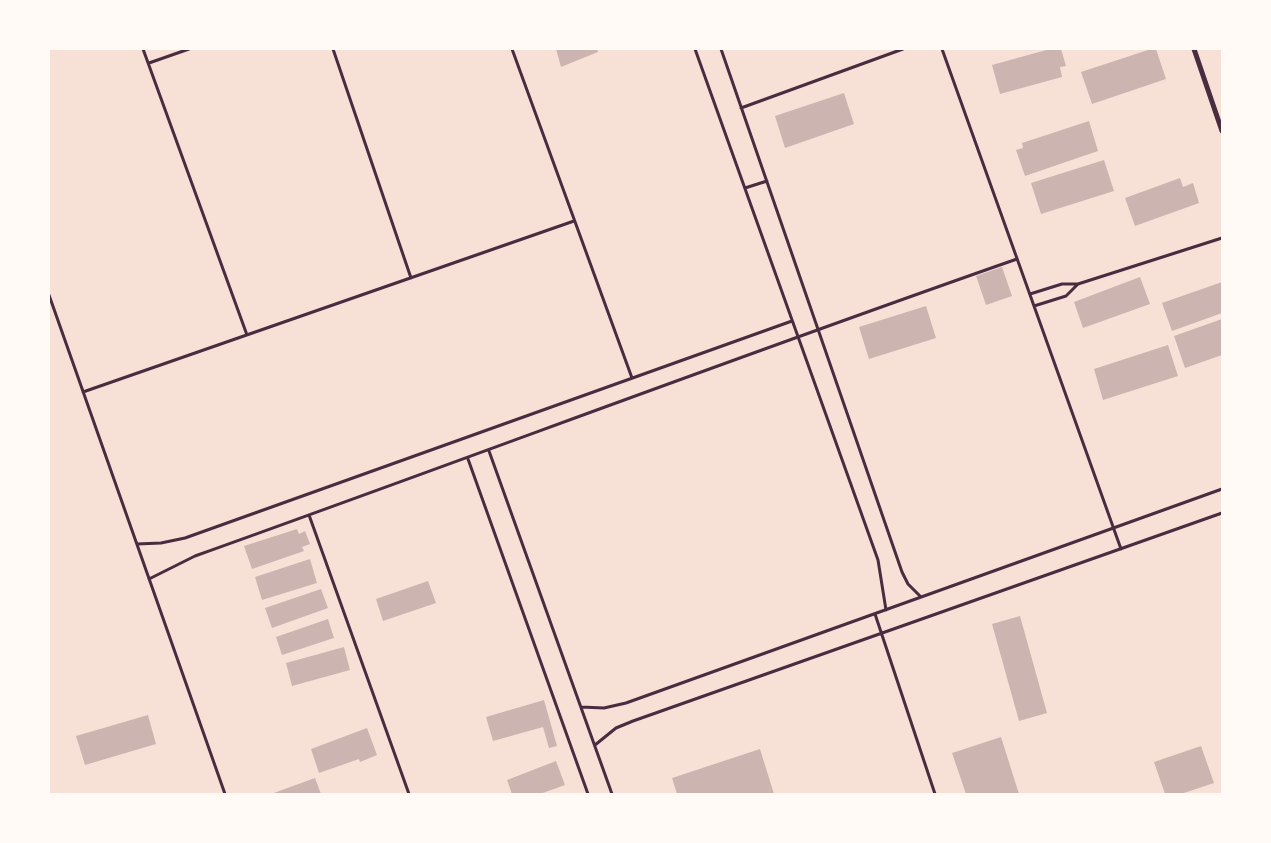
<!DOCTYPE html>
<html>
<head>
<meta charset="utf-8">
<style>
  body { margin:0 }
  #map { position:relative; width:1271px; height:843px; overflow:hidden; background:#f7e1d7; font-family:"DejaVu Sans",sans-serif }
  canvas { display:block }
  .frame { position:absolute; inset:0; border:50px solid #fffaf5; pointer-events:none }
</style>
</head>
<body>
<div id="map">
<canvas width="1271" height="843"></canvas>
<div class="frame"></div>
</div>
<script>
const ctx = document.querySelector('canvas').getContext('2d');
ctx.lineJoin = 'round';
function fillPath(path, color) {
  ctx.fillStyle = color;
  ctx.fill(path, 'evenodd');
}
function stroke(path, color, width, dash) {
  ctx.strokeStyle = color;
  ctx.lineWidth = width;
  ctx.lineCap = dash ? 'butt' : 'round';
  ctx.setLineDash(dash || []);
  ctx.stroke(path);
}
fillPath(new Path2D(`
  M556 49H597L598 52 561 67Z
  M1050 49H1061L1066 66 1060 67 1062 77 1000 94 992 65Z
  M1151 49H1156L1166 79 1092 104 1081 72Z
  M844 93 854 124 785 148 775 116Z
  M1089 121 1098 151 1025 176 1016 150 1023 148 1022 143Z
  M1104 160 1114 191 1041 214 1031 183Z
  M1180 178 1183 187 1193 183 1199 203 1135 226 1125 198Z
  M1002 267 1012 296 986 305 976 276Z
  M1140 277 1150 304 1083 328 1074 302Z
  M1222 282V313L1172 331 1162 303Z
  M926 306 936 338 869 359 859 327Z
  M1222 319V355L1185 368 1174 336Z
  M1168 345 1178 376 1103 400 1094 369Z
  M297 529 299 534 305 531 310 544 302 547 304 551 252 569 244 546Z
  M310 559 317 583 262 600 255 577Z
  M428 581 436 603 383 621 376 599Z
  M321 589 328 608 272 628 265 608Z
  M1020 616 1047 713 1019 721 992 624Z
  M328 619 334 638 282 655 276 637Z
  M344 647 350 670 292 686 286 663Z
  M544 700 557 746 549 748 543 727 493 741 486 717Z
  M148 715 156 744 85 765 76 736Z
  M367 728 377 755 360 762 359 759 319 773 311 749Z
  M1001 737 1019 794H966L952 753Z
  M1201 746 1214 783 1181 794H1165L1154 762Z
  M760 749 774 794H677L672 778Z
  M556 761 565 785 540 794H512L507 780Z
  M315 778 321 794H271Z`), '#ccb4b1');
stroke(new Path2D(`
  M143 49 247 335
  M333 49 411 278
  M512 49 632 378
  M695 49 878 560 886 610
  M721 49 902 572 908 584 921 597
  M942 49 1121 549
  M149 63 189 49
  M741 108 903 49
  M745 188 767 181
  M1030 294 1062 284H1078L1222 238
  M49 295 225 794
  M1034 306 1066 296 1078 284
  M83 392 574 221
  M489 451 612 794
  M468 459 588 794
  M309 515 409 794
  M137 544 161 543 185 538 792 321
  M149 579 195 556C469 458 742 355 1017 259
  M875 614 935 794
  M581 707 604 708 626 703 1222 489
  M595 745 616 728 633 721 1222 513`), '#4a2c40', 3);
stroke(new Path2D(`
  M1194 49 1222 131`), '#4a2c40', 5);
</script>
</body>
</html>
